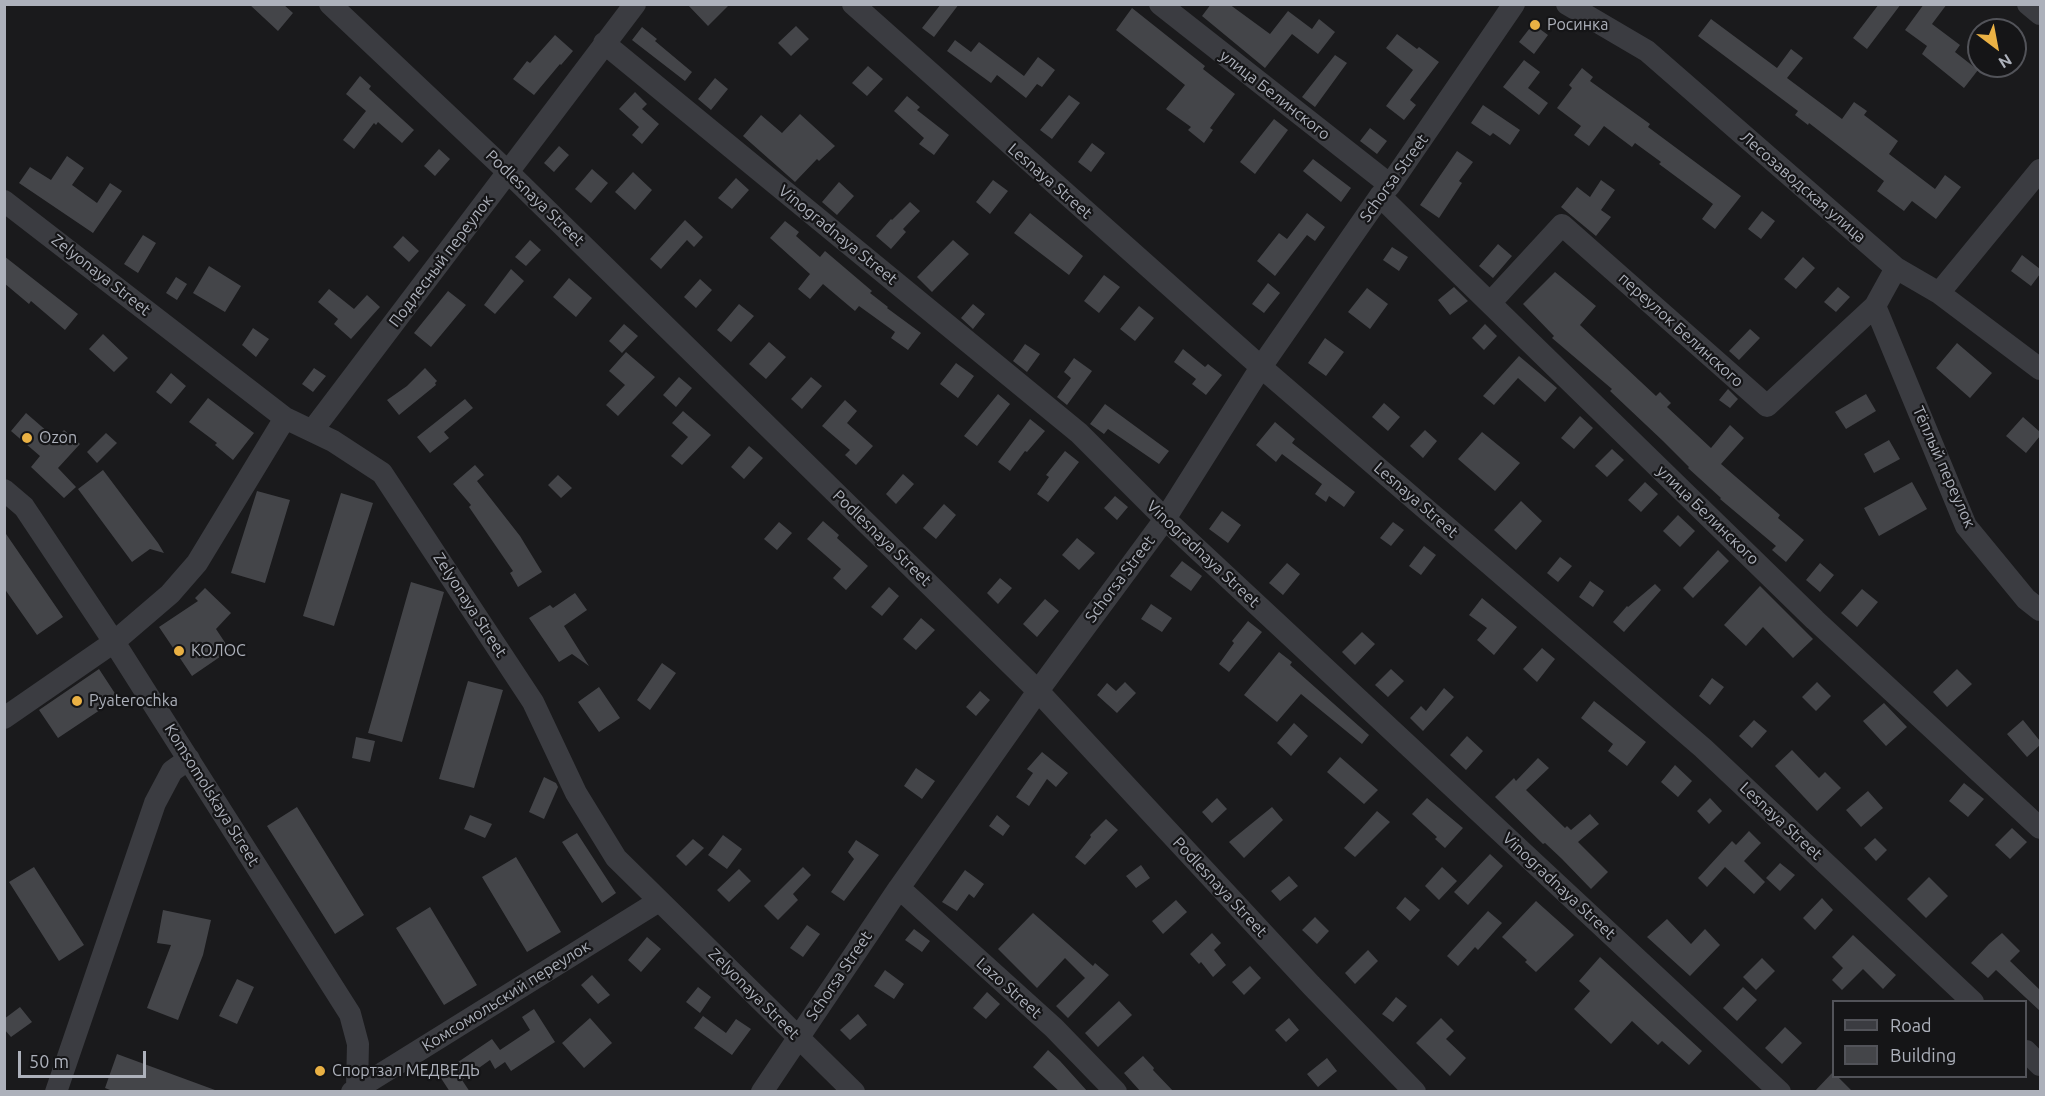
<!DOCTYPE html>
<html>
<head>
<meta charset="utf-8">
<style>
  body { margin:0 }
  #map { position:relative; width:2045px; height:1096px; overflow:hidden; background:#1a1a1c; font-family:Ubuntu,sans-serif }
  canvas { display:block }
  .frame { position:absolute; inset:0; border:6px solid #adb1bb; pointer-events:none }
  .legend { position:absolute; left:1832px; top:1000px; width:195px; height:78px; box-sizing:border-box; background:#151517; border:2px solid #525359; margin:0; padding:8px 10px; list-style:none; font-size:18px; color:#adb1bb }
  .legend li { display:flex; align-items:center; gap:12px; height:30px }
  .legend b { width:30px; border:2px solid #525359 }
  .north { position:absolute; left:1967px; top:18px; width:60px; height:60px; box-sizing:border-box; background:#151517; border:2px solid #525359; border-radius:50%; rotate:148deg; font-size:16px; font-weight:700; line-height:24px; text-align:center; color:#adb1bb }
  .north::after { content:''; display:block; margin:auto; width:21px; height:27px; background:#eab144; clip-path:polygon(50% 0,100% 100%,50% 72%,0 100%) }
  .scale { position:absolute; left:18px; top:1051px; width:128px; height:27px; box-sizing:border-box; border:3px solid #adb1bb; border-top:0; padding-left:8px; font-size:18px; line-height:21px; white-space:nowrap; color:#adb1bb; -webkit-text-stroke:4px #151517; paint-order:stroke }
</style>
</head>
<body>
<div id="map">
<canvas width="2045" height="1096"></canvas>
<div class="frame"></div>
<ul class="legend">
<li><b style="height:8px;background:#3b3c41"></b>Road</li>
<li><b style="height:16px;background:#444549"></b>Building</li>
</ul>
<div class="north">N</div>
<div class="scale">50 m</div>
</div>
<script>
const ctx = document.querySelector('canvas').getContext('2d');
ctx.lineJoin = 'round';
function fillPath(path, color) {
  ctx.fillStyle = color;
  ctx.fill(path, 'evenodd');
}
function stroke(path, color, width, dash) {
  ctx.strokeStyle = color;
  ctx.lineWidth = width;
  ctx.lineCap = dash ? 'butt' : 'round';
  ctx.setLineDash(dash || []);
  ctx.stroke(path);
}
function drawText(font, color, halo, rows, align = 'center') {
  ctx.font = font + ' Ubuntu,sans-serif';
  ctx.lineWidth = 4.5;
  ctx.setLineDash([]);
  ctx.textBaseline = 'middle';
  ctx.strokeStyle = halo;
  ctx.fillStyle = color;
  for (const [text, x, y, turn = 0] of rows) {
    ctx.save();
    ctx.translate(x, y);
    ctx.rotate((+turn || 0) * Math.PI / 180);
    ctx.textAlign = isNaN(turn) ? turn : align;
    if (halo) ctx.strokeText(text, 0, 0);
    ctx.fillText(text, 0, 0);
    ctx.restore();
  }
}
fillPath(new Path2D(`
  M249 4H283L293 13 278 31Z
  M687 4H730L708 26Z
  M941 4H959L934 37 922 28Z
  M1211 4H1229L1270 34 1288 11 1312 29 1319 19 1335 32 1318 54 1292 34 1265 68 1202 16Z
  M1879 4H1901L1867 49 1853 38Z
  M1924 4H1947L1932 24 1960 45 1955 52 1978 70 1964 88 1922 54 1927 46 1905 30Z
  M1132 8 1205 66 1203 69 1235 94 1210 128 1213 130 1204 143 1188 130 1191 127 1166 109 1185 85 1116 30Z
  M1711 19 1777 68 1791 49 1803 58 1787 78 1842 119 1854 102 1867 111 1864 115 1898 141 1889 154 1935 189 1945 175 1961 187 1936 219 1912 201 1904 211 1877 191 1884 181 1809 123 1808 125 1795 115 1798 111 1698 36Z
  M1533 24 1548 35 1534 54 1519 42Z
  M796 26 809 39 791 56 778 43Z
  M642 27 657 39 655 41 692 72 685 81 632 40Z
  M1397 34 1417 49 1419 47 1439 62 1410 100 1416 105 1404 120 1386 106 1413 70 1386 48Z
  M555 35 573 51 561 65 560 64 534 95 513 79 527 61 530 63Z
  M955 40 971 52 979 42 1024 76 1038 57 1055 70 1042 87 1037 84 1026 98 997 75 991 83 947 51Z
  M1335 55 1347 63 1315 107 1302 97Z
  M1524 60 1540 72 1528 88 1548 103 1539 115 1503 87Z
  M868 66 883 79 867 96 852 83Z
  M1582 68 1593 77 1590 81 1650 124 1648 127 1741 196 1715 229 1702 219 1713 204 1659 164 1661 162 1635 143 1632 147 1604 126 1589 146 1574 135 1581 126 1557 108 1572 88 1569 85Z
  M360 76 371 86 369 89 414 130 402 143 378 122 376 125 374 123 354 149 343 140 366 111 346 94Z
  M715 78 728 89 711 110 698 99Z
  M635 92 647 104 642 109 659 124 642 144 632 135 639 127 619 109Z
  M1069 95 1080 103 1052 139 1040 130Z
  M907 96 920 107 917 110 949 135 934 155 919 144 924 138 894 111Z
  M1483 105 1520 130 1510 145 1493 133 1490 136 1471 123Z
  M800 114 835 146 819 161 817 159 795 182 743 136 761 115 782 133Z
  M1274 119 1288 130 1255 174 1240 162Z
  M1370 128 1387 141 1377 154 1360 141Z
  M1092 143 1105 153 1091 172 1078 162Z
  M559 146 569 155 554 172 544 163Z
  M439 149 450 159 435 176 424 166Z
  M1457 151 1473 162 1459 181 1462 183 1439 218 1420 205Z
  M67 156 84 168 72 185 97 203 110 183 122 191 93 233 19 183 30 167 51 180Z
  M1313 159 1351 188 1341 202 1303 171Z
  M592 169 608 183 591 203 575 189Z
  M633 172 652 190 635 210 615 192Z
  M736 178 749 190 732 209 718 198Z
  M993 180 1008 191 990 214 976 202Z
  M1601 180 1615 190 1601 210 1611 217 1596 236 1561 207 1577 187 1590 197Z
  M839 182 854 196 837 215 822 202Z
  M910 202 920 211 903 229 906 232 891 249 876 236 891 219 892 220Z
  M1762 211 1775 221 1761 239 1748 229Z
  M1030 213 1083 256 1069 275 1014 233Z
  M1307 213 1325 227 1315 241 1307 235 1275 276 1257 261 1279 233 1287 239Z
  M685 220 703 237 694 247 687 240 661 269 650 259Z
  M785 221 799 232 796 236 820 257 825 251 872 291 870 293 888 307 887 308 921 333 908 350 891 338 895 332 859 306 855 311 823 284 810 299 798 289 810 274 770 238Z
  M143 235 156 243 138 273 124 264Z
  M403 236 419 251 409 262 393 247Z
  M530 240 541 250 526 266 515 257Z
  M953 240 969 254 932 292 917 277Z
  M1498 244 1512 256 1493 278 1479 266Z
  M1392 247 1408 257 1399 271 1383 260Z
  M2022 255 2040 269V274L2031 286 2011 271Z
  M4 256 78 314 65 330 31 301 29 304 4 283Z
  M1803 257 1815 268 1796 289 1784 279Z
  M209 266 241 286 225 312 193 293Z
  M511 269 524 281 495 314 484 305Z
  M1555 272 1596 306 1580 325 1656 396 1660 392 1671 403 1667 407 1711 448 1730 425 1744 438 1721 464 1780 515 1778 518 1804 540 1786 562 1772 550 1776 546 1720 499 1721 498 1688 468 1689 467 1663 441 1610 391 1612 389 1552 338 1554 336 1523 304Z
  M1104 275 1120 287 1099 313 1084 301Z
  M176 277 187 284 177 300 166 293Z
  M569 278 592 298 576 317 553 297Z
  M700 279 712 290 696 308 684 297Z
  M1268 283 1280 293 1264 313 1252 304Z
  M1454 287 1468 301 1450 315 1438 300Z
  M1838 287 1850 297 1836 312 1824 302Z
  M1367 288 1388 304 1370 329 1348 312Z
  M329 289 354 309 367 295 380 307 351 339 334 324 338 319 318 302Z
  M448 291 466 305 431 347 414 333Z
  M739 304 754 316 731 342 717 330Z
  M973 304 985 314 973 329 961 318Z
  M1139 306 1154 318 1135 341 1120 329Z
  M624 324 638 336 622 353 609 341Z
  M1485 324 1497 336 1484 350 1472 338Z
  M253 328 269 339 256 357 242 345Z
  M1750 329 1760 338 1739 360 1729 351Z
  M103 334 128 358 114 372 89 349Z
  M1325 338 1344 352 1326 376 1308 363Z
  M769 342 786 357 766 379 749 364Z
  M1957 343 1992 373 1970 398 1936 368Z
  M1025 344 1040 354 1027 372 1013 361Z
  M1183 349 1205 367 1208 364 1222 375 1206 395 1192 384 1196 379 1174 362Z
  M626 352 655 377 618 416 606 405 625 385 609 371Z
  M1519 356 1557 388 1545 402 1518 378 1494 405 1483 396Z
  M1074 358 1092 371 1067 405 1057 397 1071 378 1064 372Z
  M956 363 974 376 958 398 940 384Z
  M314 368 326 376 313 392 302 384Z
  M425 368 437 381 435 383 436 385 399 415 387 400 407 386Z
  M171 373 186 386 171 404 156 392Z
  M679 377 692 388 676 407 663 395Z
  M811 377 822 386 802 409 791 399Z
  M1728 389 1738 399 1730 408 1719 400Z
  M998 394 1010 404 977 446 964 436Z
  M1866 394 1876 411 1846 429 1835 412Z
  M208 398 254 433 233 460 215 445 217 443 189 422Z
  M465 399 473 408 444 432 449 438 430 453 417 437Z
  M845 400 857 411 847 423 873 446 856 465 845 455 850 450 822 426Z
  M1384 403 1400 417 1388 431 1372 417Z
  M1105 404 1169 451 1159 464 1108 429 1104 434 1090 424Z
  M683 411 711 435 682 465 671 456 688 437 672 423Z
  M26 413 56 439 64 430 80 444 58 468 76 487 64 498 31 467 40 456 11 431Z
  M1580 416 1593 428 1574 449 1561 438Z
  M2023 417 2040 432V436L2026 453 2006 436Z
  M1030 419 1045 431 1027 452 1025 451 1010 471 998 462Z
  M1275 422 1295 439 1292 443 1355 492 1344 507 1329 496 1326 502 1315 494 1322 484 1282 454 1276 462 1256 445Z
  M1425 430 1437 441 1423 458 1410 446Z
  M1482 432 1520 463 1495 491 1458 459Z
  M106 433 117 443 97 463 87 452Z
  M1889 440 1900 459 1874 473 1864 454Z
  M749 446 763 458 744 479 731 467Z
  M1612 449 1624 460 1607 477 1595 466Z
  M1065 451 1079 462 1048 502 1037 494 1049 477 1046 475Z
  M475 465 484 475 477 481 520 536 542 572 518 587 510 573 513 571 469 507 471 505 453 484Z
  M103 470 158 543 164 553 150 549 132 562 78 489Z
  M903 474 914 484 896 504 886 494Z
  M558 475 572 488 561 498 548 485Z
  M1645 482 1658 494 1641 512 1628 500Z
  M1912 482 1927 509 1879 536 1864 508Z
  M257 491 290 500 265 583 231 573Z
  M341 493 373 503 334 626 303 616Z
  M1115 496 1128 507 1117 520 1104 508Z
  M1521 501 1542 521 1516 550 1494 530Z
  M944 504 956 515 936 539 923 528Z
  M1222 511 1241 525 1228 543 1209 529Z
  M1678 515 1695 531 1680 547 1663 531Z
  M823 521 839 535 837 538 868 566 846 590 833 578 841 569 807 539Z
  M779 522 792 533 777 550 764 539Z
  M1393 522 1404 530 1391 546 1380 538Z
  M4 531 63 617 37 635 4 588Z
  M1077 538 1095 553 1079 570 1062 555Z
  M1424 546 1436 555 1421 575 1409 566Z
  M1718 550 1729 561 1693 598 1683 588Z
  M1560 557 1572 566 1558 582 1547 573Z
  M1182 561 1202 576 1191 591 1170 576Z
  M1287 563 1300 574 1283 595 1269 583Z
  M1820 563 1834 575 1820 592 1806 580Z
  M1000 578 1012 588 998 604 987 593Z
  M1590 581 1604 591 1593 607 1579 597Z
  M411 582 444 592 402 742 368 733Z
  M1655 584 1661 590 1624 632 1613 622 1627 606 1628 607Z
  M1760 586 1813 639 1793 658 1763 627 1746 646 1724 625Z
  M889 587 899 596 882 616 871 607Z
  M205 588 231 613 216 629 230 650 192 676 159 627 198 601 195 598Z
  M1862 589 1878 602 1857 627 1841 613Z
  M575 593 587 610 564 626 589 666 572 654 559 662 529 618 550 605 553 608Z
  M1482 598 1517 627 1494 655 1477 640 1487 628 1469 615Z
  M1045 599 1059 611 1037 637 1023 624Z
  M1151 604 1172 618 1162 632 1141 619Z
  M921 618 935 630 916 650 903 639Z
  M1248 621 1262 632 1229 672 1219 664 1234 643 1232 641Z
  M1362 632 1375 644 1355 665 1342 652Z
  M1542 648 1555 659 1537 682 1523 669Z
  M1279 652 1292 662 1290 665 1369 735 1362 744 1301 694 1277 722 1244 695Z
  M662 663 676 673 650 710 637 700Z
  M99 669 118 698 58 738 39 710Z
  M1391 669 1404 681 1388 697 1375 685Z
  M1957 669 1972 684 1947 707 1933 692Z
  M1712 678 1724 687 1710 705 1699 696Z
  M468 681 503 690 474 788 439 779Z
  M1125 682 1136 693 1117 713 1097 695 1107 683 1116 691Z
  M1817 682 1831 696 1816 711 1802 697Z
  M599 687 620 718 599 732 578 702Z
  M1444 688 1454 697 1423 731 1410 718 1421 706 1426 711Z
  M980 691 990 700 976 716 966 707Z
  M1594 701 1646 742 1627 766 1608 751 1613 744 1581 718Z
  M1884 703 1907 727 1886 746 1863 721Z
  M1754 720 1767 731 1752 748 1739 736Z
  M2023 720 2040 741V745L2027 757 2007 734Z
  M1294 723 1308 736 1291 756 1277 743Z
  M1467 736 1483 751 1466 770 1450 755Z
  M356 737 375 741 370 762 352 758Z
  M1792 750 1819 778 1825 772 1841 788 1817 811 1775 766Z
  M1042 752 1068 773 1056 787 1047 779 1029 806 1016 797 1033 773 1027 769Z
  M1340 757 1378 790 1364 804 1327 772Z
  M1538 758 1549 768 1526 790 1565 828 1567 826 1571 830 1590 814 1599 824 1578 842 1608 872 1591 889 1562 859 1545 843 1543 844 1495 797 1514 778 1516 781Z
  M1675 765 1692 781 1678 797 1661 782Z
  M916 768 935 781 922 799 904 786Z
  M544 777 556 783 558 787 544 819 529 812Z
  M1964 783 1984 799 1968 817 1949 801Z
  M1868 791 1883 808 1861 827 1846 810Z
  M1217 798 1227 809 1212 823 1202 812Z
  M1427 798 1463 828 1445 848 1435 839 1437 837 1412 814Z
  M1710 798 1722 811 1709 824 1697 811Z
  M297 807 364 915 335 934 267 826Z
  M1272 807 1283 820 1244 858 1229 842Z
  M1377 811 1390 822 1355 857 1344 848Z
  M470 815 492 824 485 838 464 829Z
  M997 815 1010 826 1003 836 989 826Z
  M1106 819 1118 830 1085 865 1075 857 1091 837 1090 835Z
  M2012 828 2027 842 2010 859 1995 845Z
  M1749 831 1761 843 1744 861 1765 882 1754 894 1725 867 1707 887 1698 878 1732 841 1736 845Z
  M577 833 616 893 602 903 562 842Z
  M723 835 742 849 727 869 708 855Z
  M1875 838 1887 850 1876 861 1864 848Z
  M693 839 704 848 686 866 676 856Z
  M856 840 879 855 844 901 831 892 854 859 848 852Z
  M1490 854 1503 866 1468 905 1454 892Z
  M516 857 561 932 527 952 482 877Z
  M1780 863 1795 875 1780 891 1766 878Z
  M1141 865 1150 878 1136 888 1126 876Z
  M34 867 84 945 59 961 9 882Z
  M803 867 811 875 793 894 798 900 778 920 764 906Z
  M1442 867 1457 881 1439 900 1425 886Z
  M739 869 751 881 729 902 717 890Z
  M965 870 984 884 974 898 969 894 957 911 942 902Z
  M1289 876 1298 886 1280 901 1271 891Z
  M1929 877 1948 896 1926 918 1907 899Z
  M1405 897 1420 910 1410 921 1396 908Z
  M1822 898 1833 910 1815 930 1803 918Z
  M1176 900 1187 912 1163 934 1152 921Z
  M1536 901 1574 935 1536 972 1525 962 1527 960 1502 937Z
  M430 907 477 985 444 1005 396 928Z
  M163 910 211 920 203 955 178 1020 147 1008 171 945 157 943Z
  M1488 911 1502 923 1478 950 1475 947 1458 966 1447 956Z
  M1033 913 1093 966 1095 963 1109 975 1068 1018 1056 1006 1085 978 1065 958 1037 988 998 949Z
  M1315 917 1329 931 1317 944 1302 930Z
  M1667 919 1691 944 1705 929 1720 945 1690 976 1647 937Z
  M807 925 820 934 803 957 790 948Z
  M914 929 930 941 922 952 905 940Z
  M1212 933 1221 943 1214 950 1226 965 1213 977 1201 962 1199 964 1190 954Z
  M2002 933 2020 951 2010 961 2040 990V1011L1996 970 1988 978 1971 963 1989 944Z
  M1853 935 1896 975 1883 989 1863 969 1842 990 1832 980 1843 968 1832 957Z
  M647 937 661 949 641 972 628 960Z
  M1368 950 1378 961 1355 984 1345 973Z
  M1600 957 1702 1051 1689 1065 1662 1041 1658 1045 1632 1021 1611 1044 1574 1009 1590 991 1579 981Z
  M1762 958 1775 971 1756 990 1743 977Z
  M1250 966 1261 978 1244 995 1232 982Z
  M885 970 904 984 894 999 874 986Z
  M592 975 610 995 598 1004 581 985Z
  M237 979 254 987 237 1024 219 1016Z
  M698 987 711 997 700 1013 686 1002Z
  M1743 987 1757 1000 1737 1021 1723 1008Z
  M987 992 1000 1004 986 1019 973 1008Z
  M1396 997 1407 1006 1393 1022 1382 1014Z
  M1119 1001 1132 1015 1098 1047 1085 1033Z
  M20 1007 32 1022 11 1037 4 1029V1019Z
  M534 1009 555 1042 511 1071 505 1062 495 1069 490 1060 462 1080 470 1092H450L439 1075 492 1039 500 1050 530 1030 522 1017Z
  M858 1014 867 1025 850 1040 840 1030Z
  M703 1016 726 1033 736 1019 751 1029 732 1055 694 1028Z
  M590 1018 612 1043 584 1068 562 1043Z
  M1289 1018 1299 1030 1286 1042 1275 1030Z
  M1441 1018 1454 1031 1446 1039 1466 1058 1450 1076 1416 1043Z
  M1785 1027 1802 1043 1782 1064 1765 1048Z
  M1048 1050 1060 1061 1088 1092H1060L1033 1067Z
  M117 1054 215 1090 214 1092H115L105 1088Z
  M1143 1056 1154 1068 1153 1070 1174 1092H1141L1124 1073Z
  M1327 1058 1337 1071 1318 1087 1307 1074Z
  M1833 1072V1077H1838L1853 1092H1814Z`), '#444549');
stroke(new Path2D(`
  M330 4 508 172 1038 691 1311 985 1415 1092
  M853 4 1261 367 1703 748 1973 1002
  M1160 4 1390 185
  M1567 4 1647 51 1896 268 1939 293 2040 369
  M2028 4 2040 14
  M604 43 1079 433 1165 519 1780 1092
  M1380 196 1815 620 2040 828
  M4 201 285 418 333 441 382 473 533 702 576 793 616 858 854 1092
  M1939 293 2040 170
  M1491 302 1562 225 1767 406 1875 306 1896 268
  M1875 306 1966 526 2026 599 2040 610
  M312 431 635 4
  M4 490 24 507 114 642 350 1014 358 1044 357 1088
  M4 718 114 642 170 594 197 563 285 418
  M899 888 1054 1028 1116 1092
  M2026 1051 2040 1065
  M56 1092 155 803 172 771 189 759
  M352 1092 659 901
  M762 1092 899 888 1038 691 1165 519 1261 367 1380 196 1390 185 1514 4`), '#3b3c41', 22);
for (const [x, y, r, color] of [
  [1535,25,6,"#eab144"],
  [27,438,6,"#eab144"],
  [179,651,6,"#eab144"],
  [77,701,6,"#eab144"],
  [320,1071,6,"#eab144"]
]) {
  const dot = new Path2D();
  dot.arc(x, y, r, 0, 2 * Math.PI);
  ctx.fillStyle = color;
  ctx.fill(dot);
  stroke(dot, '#151517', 2);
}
drawText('16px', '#adb1bb', '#151517', [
  ["Росинка",1547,25],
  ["Ozon",39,438],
  ["КОЛОС",191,651],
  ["Pyaterochka",89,701],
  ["Спортзал МЕДВЕДЬ",332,1071]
], 'left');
drawText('16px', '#adb1bb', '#151517', [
  ["улица Белинского",1275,95,38],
  ["Schorsa Street",1394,178,-54],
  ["Lesnaya Street",1050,181,41],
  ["Лесозаводская улица",1803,187,41],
  ["Podlesnaya Street",535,198,44],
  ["Vinogradnaya Street",838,235,39],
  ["Подлесный переулок",441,261,-53],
  ["Zelyonaya Street",101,275,38],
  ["переулок Белинского",1681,330,42],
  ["Тёплый переулок",1944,467,66],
  ["Lesnaya Street",1416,500,41],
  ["улица Белинского",1708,515,44],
  ["Podlesnaya Street",882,538,44],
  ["Vinogradnaya Street",1203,554,43],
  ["Schorsa Street",1120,579,-53],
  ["Zelyonaya Street",470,605,57],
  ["Komsomolskaya Street",212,795,58],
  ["Lesnaya Street",1781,821,43],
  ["Vinogradnaya Street",1559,886,43],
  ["Podlesnaya Street",1220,887,47],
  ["Schorsa Street",839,976,-56],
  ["Lazo Street",1009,988,42],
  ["Zelyonaya Street",754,994,45],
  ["Комсомольский переулок",506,996,-32]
]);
</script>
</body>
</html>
